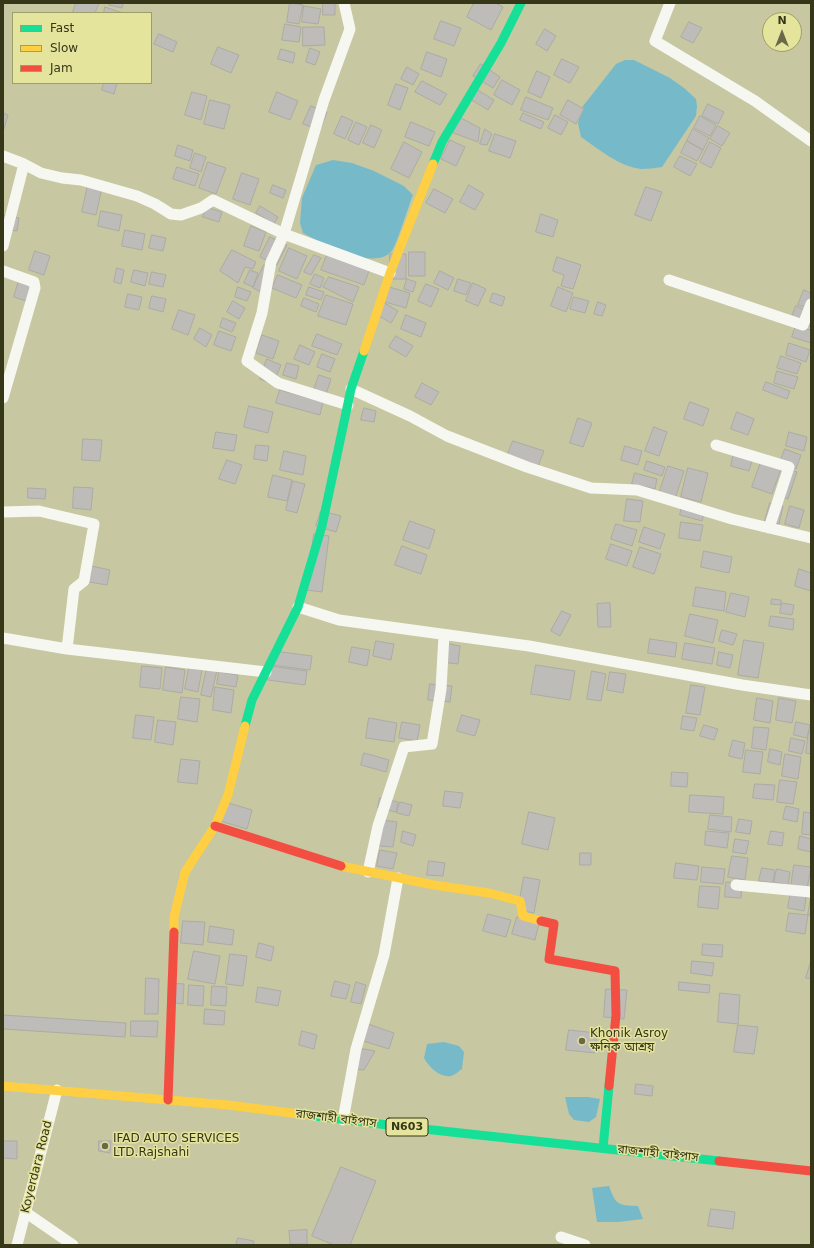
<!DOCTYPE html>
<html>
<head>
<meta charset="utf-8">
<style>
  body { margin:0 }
  #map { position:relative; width:814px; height:1248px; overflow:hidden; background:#c7c7a1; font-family:"DejaVu Sans",sans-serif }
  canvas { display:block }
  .frame { position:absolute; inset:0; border:4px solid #363619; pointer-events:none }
  .legend { position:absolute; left:12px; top:12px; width:140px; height:72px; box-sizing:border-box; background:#e4e49d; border:1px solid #9e9e68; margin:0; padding:5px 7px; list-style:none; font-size:12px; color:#363619 }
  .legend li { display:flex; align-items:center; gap:8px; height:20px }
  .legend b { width:20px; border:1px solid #9e9e68 }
  .north { position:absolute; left:762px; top:12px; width:40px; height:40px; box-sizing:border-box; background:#e4e49d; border:1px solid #9e9e68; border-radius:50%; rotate:0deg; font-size:11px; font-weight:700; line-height:16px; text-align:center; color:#363619 }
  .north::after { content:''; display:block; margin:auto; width:14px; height:18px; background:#696949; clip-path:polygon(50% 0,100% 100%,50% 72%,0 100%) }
</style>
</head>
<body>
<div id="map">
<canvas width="814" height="1248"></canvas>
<div class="frame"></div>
<ul class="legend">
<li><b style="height:5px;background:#16e098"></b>Fast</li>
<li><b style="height:5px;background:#ffcf43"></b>Slow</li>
<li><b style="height:5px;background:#f24e42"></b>Jam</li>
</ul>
<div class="north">N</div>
</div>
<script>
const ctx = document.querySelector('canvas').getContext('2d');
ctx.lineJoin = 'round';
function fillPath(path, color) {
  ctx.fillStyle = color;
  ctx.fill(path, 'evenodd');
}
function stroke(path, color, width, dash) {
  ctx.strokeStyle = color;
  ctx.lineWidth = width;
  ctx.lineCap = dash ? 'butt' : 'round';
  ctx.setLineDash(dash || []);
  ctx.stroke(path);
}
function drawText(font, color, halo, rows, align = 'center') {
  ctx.font = font + ' "DejaVu Sans","Noto Sans Bengali",sans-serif';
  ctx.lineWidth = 3;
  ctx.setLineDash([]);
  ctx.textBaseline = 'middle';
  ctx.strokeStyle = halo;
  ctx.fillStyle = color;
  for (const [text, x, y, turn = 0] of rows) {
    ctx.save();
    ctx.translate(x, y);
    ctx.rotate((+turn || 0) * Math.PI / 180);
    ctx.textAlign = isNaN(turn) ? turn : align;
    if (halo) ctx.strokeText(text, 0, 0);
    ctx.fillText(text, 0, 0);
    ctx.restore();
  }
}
fillPath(new Path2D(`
  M625 60H634L670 78 684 88 696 99 697 106 696 116 662 167C655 168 648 169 641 169 618 166 599 149 581 137L578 123 583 106 616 64Z
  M333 160 352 163 374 171 404 186 413 195C409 204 396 248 391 252 372 271 322 243 303 233L300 223 302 198 316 165Z
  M444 1042 459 1046 464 1052 462 1069C459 1071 455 1075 451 1076 440 1078 429 1067 424 1058L427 1044Z
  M565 1097H588L600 1099 596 1117 589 1122 574 1120 569 1114Z
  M609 1186C616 1205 617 1205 638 1206L643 1219 618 1222H597L592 1188Z`), '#76baca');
const building = new Path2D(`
  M76 3H99L95 13H75L73 12Z
  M110 3H123L122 8 109 5Z
  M290 3 303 5 299 24 287 22Z
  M323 3H335V15H323Z
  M474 3H496L503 7 491 30 467 17Z
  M304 6 321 9 318 24 302 22Z
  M105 7 123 13H104Z
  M441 21 461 28 454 46 434 39Z
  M689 22 702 28 693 43 681 37Z
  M285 24 301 27 299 42 282 40Z
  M303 27H324L325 45 303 46Z
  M545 29 556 36 547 51 536 44Z
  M159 34 177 42 173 52 154 44Z
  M218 47 239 55 231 73 211 64Z
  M310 48 320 52 315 65 306 62Z
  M281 49 295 53 293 63 278 59Z
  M427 52 447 59 441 77 421 69Z
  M562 59 579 67 570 83 554 75Z
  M481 64 500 77 493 88 473 76Z
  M407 67 419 74 413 85 401 79Z
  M537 71 550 77 541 98 528 92Z
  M502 80 520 90 512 105 494 95Z
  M422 81 447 94 440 105 415 92Z
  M104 83H117L114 94 102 90Z
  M396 84 408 88 400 110 388 105Z
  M476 89 494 100 488 110 470 99Z
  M192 92 207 96 201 120 185 115Z
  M277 92 298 101 290 120 269 112Z
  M526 97 553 108 548 120 521 110Z
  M210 100 230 105 224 129 204 124Z
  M568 100 584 109 576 124 560 115Z
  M708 104 724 112 718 124 702 116Z
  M311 106 327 112 320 130 303 124Z
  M3 113 8 115 3 132Z
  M523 113 544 122 541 129 520 120Z
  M555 115 568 122 561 135 548 128Z
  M342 116 353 121 345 139 334 134Z
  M700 116 716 125 710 136 694 128Z
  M459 117 480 128 478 142 451 132Z
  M356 122 367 127 359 145 348 140Z
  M411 122 435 132 429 146 405 137Z
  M371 125 382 130 374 148 363 143Z
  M718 126 730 133 722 146 710 139Z
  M485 129 492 134 487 145 480 144Z
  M693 129 709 138 703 150 687 141Z
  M495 134 516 141 510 158 489 151Z
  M450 140 465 147 456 166 441 159Z
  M687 141 703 150 697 161 681 153Z
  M404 142 422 152 409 178 391 169Z
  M710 142 721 148 711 168 700 162Z
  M178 145 193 150 190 161 175 156Z
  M195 153 206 157 201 172 190 168Z
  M680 156 697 164 690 176 674 167Z
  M208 162 226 168 216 194 199 188Z
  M177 167 199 174 195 186 173 179Z
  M242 173 259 179 250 205 233 199Z
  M88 185 102 188 96 215 82 212Z
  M273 185 286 190 283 198 270 193Z
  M469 185 484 194 475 210 460 202Z
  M646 187 662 192 651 221 635 215Z
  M434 189 453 199 445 213 426 203Z
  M260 206 278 217 274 224 256 213Z
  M206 207 222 212 219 222 203 217Z
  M101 211 122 215 119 231 98 226Z
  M541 214 558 220 553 237 536 232Z
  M3 215 19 218 17 231 3 229Z
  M251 226 266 232 259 251 244 246Z
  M125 230 145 234 142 250 122 246Z
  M152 235 166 238 163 251 149 248Z
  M270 237 287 245 277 265 260 257Z
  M289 248 307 256 297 279 279 271Z
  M232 250 256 262 253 269 245 267 238 283 220 271Z
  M35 251 50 256 44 275 29 270Z
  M409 252H425V276H409Z
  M328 253 370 268 364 285 321 270Z
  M390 254H406V279H390Z
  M314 255 321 258 311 275 304 272Z
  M557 257 581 265 573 289 561 286 564 275 553 271Z
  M264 265 274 270 263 293 253 288Z
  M117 268 124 270 121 284 114 282Z
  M134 270 148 273 145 286 131 282Z
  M250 270 258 273 253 287 244 283Z
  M440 271 454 278 448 290 434 283Z
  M152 272 166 275 163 287 149 284Z
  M315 274 324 278 320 288 310 284Z
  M278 275 302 285 296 298 272 288Z
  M20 277 35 282 29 302 14 297Z
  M329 277 359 287 353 302 323 287Z
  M407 279 416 282 413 292 404 289Z
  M458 279 471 283 466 295 454 291Z
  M473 283 486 289 478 306 466 301Z
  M426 284 439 289 431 307 418 301Z
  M238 287 251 292 247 301 235 297Z
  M309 287 324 292 321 300 306 295Z
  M389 287 410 293 406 308 385 302Z
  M558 287 573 293 566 312 551 306Z
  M804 290 811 293V309L798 305Z
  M493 293 505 297 502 306 490 302Z
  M128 294 142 297 139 310 125 307Z
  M326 295 353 304 346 325 318 316Z
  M152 296 166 299 163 312 149 308Z
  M574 297 589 301 585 313 570 309Z
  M304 298 319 304 316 312 301 306Z
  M233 301 245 308 239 319 227 312Z
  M381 301 398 311 391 323 374 313Z
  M598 302 606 305 602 316 594 314Z
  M796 306 811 313V327L791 319Z
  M179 310 195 315 188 335 172 329Z
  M406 315 426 323 421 337 401 329Z
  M223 318 236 323 232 332 220 327Z
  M796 326 811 330V343L792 337Z
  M200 328 212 335 206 347 194 339Z
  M219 331 236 337 231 351 214 345Z
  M317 334 342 344 337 355 312 346Z
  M262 335 279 341 273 359 256 353Z
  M396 336 413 346 406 357 389 347Z
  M789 343 810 350 806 362 786 355Z
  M300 345 315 352 309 365 294 359Z
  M322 354 335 359 330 372 317 367Z
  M781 356 801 363 797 374 777 368Z
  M267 359 281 365 273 384 260 379Z
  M287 363 299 366 296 379 283 375Z
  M777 371 798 377 794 389 774 383Z
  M319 375 331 379 326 394 314 390Z
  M766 382 790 391 787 399 763 390Z
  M422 383 439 392 431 405 415 397Z
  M280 390 323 402 320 415 276 403Z
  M690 402 709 409 703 426 684 419Z
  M249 406 273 412 268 433 244 427Z
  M364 408 376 411 374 422 361 420Z
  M737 412 754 419 748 435 731 429Z
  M578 418 592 423 583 447 570 443Z
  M654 427 667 432 659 456 645 451Z
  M216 432 237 435 234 451 213 448Z
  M789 432 807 437 804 451 786 446Z
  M83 439 102 440 100 461 82 460Z
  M513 441 544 451 538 466 507 456Z
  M256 445 269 446 267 461 254 459Z
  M625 446 642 451 638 465 621 460Z
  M785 449 801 455 796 469 780 463Z
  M284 451 306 456 303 475 280 470Z
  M734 452 753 457 749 471 731 466Z
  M227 460 242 465 235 484 219 479Z
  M647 461 665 467 662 476 644 470Z
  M761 462 781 469 772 494 752 487Z
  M668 466 684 471 675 499 659 494Z
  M688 468 708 473 701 502 681 497Z
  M785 468 797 472 788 499 777 495Z
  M635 473 657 479 655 489 632 484Z
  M273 475 292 480 287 501 268 497Z
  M293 481 305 484 297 513 286 510Z
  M74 487 93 488 91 510 73 508Z
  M28 488 46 489 45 499 28 498Z
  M627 499 643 501 640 522 624 521Z
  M770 503 783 506 779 524 765 521Z
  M682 506 704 513 702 521 680 515Z
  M790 506 804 510 799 528 785 524Z
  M321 511 341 516 336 532 316 526Z
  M410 521 435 530 429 549 403 540Z
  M681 522 703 525 700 541 679 538Z
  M616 524 637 530 632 546 611 539Z
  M644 527 665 534 660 549 639 542Z
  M314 534 329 536 322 592 307 590Z
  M611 544 632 551 627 566 606 559Z
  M402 546 427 555 421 574 395 565Z
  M640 547 661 554 654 574 633 567Z
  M704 551 732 557 729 573 701 567Z
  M87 565 110 570 107 585 84 581Z
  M799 569 811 573V591L795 586Z
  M696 587 726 592 724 611 693 606Z
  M731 593 749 597 745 617 726 612Z
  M772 599 781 600V605L771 604Z
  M610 603 611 627H598L597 604Z
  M782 603 794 605 792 615 780 613Z
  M562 611 571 615 560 636 551 631Z
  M690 614 718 620 713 643 685 636Z
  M771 616 794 619 793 630 769 626Z
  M722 630 737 634 733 645 719 641Z
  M650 639 677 643 675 657 648 653Z
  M744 640 764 643 758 678 738 675Z
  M376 641 394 644 391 660 373 656Z
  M444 643 460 646 458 664 441 662Z
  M685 643 715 648 712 664 682 659Z
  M352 647 370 650 367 666 349 662Z
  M274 651 312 656 310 670 272 665Z
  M719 652 733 655 730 668 717 665Z
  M536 665 575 671 570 700 531 694Z
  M142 666 162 668 160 689 140 687Z
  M269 666 307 671 305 685 268 680Z
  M166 667 185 670 182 693 163 690Z
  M189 668 202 670 198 692 185 689Z
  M207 668 217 670 211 697 201 695Z
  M592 671 606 674 601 701 587 699Z
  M219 672 238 675 236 687 217 684Z
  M610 672 626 674 623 693 607 690Z
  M430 684 452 686 450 702 428 700Z
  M691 685 705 687 700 715 686 713Z
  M215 687 234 690 231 713 213 710Z
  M181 697 200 699 197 722 178 719Z
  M757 698 773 701 770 723 754 720Z
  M779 698 796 701 792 723 776 720Z
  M136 715 154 717 151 740 133 738Z
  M462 715 480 720 475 736 457 731Z
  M683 716 697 718 694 731 681 729Z
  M369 718 397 723 394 742 366 738Z
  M158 720 176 722 173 745 155 742Z
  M402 722 420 725 417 741 399 738Z
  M796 722 810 725 807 738 794 735Z
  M704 725 718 729 714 740 700 736Z
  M754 727 769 728 766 750 752 748Z
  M809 731H811V754L806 753Z
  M791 738 805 741 802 754 789 751Z
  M733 740 745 743 742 759 729 756Z
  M770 749 782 752 780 765 768 762Z
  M746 750 763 752 760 774 743 772Z
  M364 753 389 760 386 772 361 765Z
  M785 754 801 757 798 779 782 776Z
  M181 759 200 761 197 784 178 782Z
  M672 772 688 773 687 787 671 786Z
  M780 780 797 782 793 804 777 802Z
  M755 784 775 785 773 800 753 798Z
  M445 791 463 793 460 808 443 806Z
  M690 795 724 797 723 814 689 812Z
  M380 798 398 802 396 812 378 808Z
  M225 802 252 810 247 829 220 821Z
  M400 802 412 805 409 816 397 813Z
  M786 806 799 809 797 822 783 819Z
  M529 812 555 818 548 850 522 844Z
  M804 812 811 813V835L802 834Z
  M710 815 732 817 731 832 708 829Z
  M739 819 752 821 750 834 736 832Z
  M383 820 397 822 393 847 379 846Z
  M403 831 416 835 413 846 401 842Z
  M706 831 729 833 727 848 705 845Z
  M771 831 784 833 782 846 768 844Z
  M800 836 811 839V852L798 849Z
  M735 839 749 841 746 854 733 852Z
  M380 850 397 853 393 869 377 866Z
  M580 853H591V865H580Z
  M732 856 748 858 745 880 728 877Z
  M429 861 445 863 443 876 427 875Z
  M676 863 699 866 697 880 674 878Z
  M794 865 811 867 807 889 791 887Z
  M702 867 725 869 723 884 701 882Z
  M762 868 775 870 773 883 759 881Z
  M777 869 790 872 788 885 774 882Z
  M524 877 540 880 534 913 518 910Z
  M726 882 742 883 741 898 725 897Z
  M700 886 720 887 718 909 698 907Z
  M791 890 807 892 804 911 788 908Z
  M811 896V915H808Z
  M789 913 808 915 805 934 786 931Z
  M488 914 511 920 506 937 483 931Z
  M517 917 539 923 535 940 512 934Z
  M183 921 205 922 203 945 181 943Z
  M210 926 234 930 232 945 208 942Z
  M259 943 274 947 271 961 256 957Z
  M703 944 723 945 722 957 702 955Z
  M194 951 220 956 215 984 188 979Z
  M230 954 247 956 243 986 226 984Z
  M692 961 714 963 712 976 691 973Z
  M811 961V979L806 978Z
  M146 978 159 979 158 1014H145Z
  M335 981 350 985 346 999 331 996Z
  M356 982 366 985 361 1004 351 1002Z
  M679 982 710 985 709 993 679 990Z
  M169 983 184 984 183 1004 168 1002Z
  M189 985 204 986 203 1006 188 1005Z
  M212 986 227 987 226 1006 211 1005Z
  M258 987 281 991 278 1006 256 1002Z
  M606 989 627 990 624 1019 604 1017Z
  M720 993 740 995 738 1024 718 1022Z
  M205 1009 225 1011 224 1025 204 1024Z
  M3 1015 126 1023 125 1037 3 1029Z
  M131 1021H158L157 1037 131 1036Z
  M362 1022 394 1033 389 1049 357 1039Z
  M738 1025 758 1027 754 1054 734 1052Z
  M569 1030 597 1033 595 1053 566 1050Z
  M302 1031 317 1035 314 1049 299 1045Z
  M358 1048 375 1051 364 1070 355 1069Z
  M636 1084 653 1086 652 1096 635 1094Z
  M3 1141H17V1159L3 1158Z
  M99 1141H111L110 1153 99 1151Z
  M341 1167 376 1181 350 1245H334L312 1236Z
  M711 1209 735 1212 733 1229 708 1226Z
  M307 1230V1244H290L289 1231Z
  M238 1238 254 1241 253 1245H236Z`);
fillPath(building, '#bdbcb9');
stroke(building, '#abaaa5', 1);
stroke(new Path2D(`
  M344 3 350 29 324 100 284 234 271 262 262 313 247 361 278 383 348 405
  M670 3 655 41 755 101 811 141
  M3 156 24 164 41 173 62 178 81 180 137 196 155 204 171 214 181 215 201 208 213 200 284 234 390 273
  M3 246 24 164
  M3 271 34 282 35 288 3 398
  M669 280 803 325 811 304
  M351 389 410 416 447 436 527 467 591 488 637 490 732 519 811 538
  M716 445 789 467 769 528
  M3 512 39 511 94 524 84 581 74 589 67 649
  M298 607 339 620 529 646 742 685 811 695
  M3 638 67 649 266 672
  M368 872 378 826 404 747 432 744 441 689 444 635
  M736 885 811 892
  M343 1120 356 1049 384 955 398 878
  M25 1212 73 1245
  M561 1237 585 1245
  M17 1245 57 1090`), '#f7f7f1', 11);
stroke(new Path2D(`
  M433 164 442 142 501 43 521 3
  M245 726 252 700 298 607 322 526 351 389 364 351
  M307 1115 396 1126 719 1161
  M603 1148 609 1086`), '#16e098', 9);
stroke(new Path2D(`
  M364 351 390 273 433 164
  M341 866 434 885 489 893 520 901 523 916 541 921
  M174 932V917L185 872 215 826 228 795 245 726
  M3 1086 228 1105 307 1115`), '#ffcf43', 9);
stroke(new Path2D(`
  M215 826 341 866
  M541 921 554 924 549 959 615 971 616 1015 609 1086
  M168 1100 174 932
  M719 1161 811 1171`), '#f24e42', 9);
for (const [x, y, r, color] of [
  [582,1041,4,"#696949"],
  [105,1146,4,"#696949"]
]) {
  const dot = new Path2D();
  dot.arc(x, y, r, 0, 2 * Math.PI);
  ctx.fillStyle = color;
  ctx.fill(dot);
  stroke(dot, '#e4e49d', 1.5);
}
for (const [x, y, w] of [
  [407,1127,42]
]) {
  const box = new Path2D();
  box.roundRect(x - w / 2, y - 9, w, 18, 3);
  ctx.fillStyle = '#e4e49d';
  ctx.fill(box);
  stroke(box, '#363619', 1);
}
drawText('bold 11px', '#363619', null, [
  ["N603",407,1127]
]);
drawText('12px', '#363619', '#e4e49d', [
  ["Khonik Asroy",590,1034],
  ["ক্ষনিক আশ্রয়",590,1048],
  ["IFAD AUTO SERVICES",113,1139],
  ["LTD.Rajshahi",113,1153]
], 'left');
drawText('12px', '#363619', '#e4e49d', [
  ["রাজশাহী বাইপাস",336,1119,7],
  ["রাজশাহী বাইপাস",658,1154,6],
  ["Koyerdara Road",37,1167,-76]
]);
</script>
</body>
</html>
